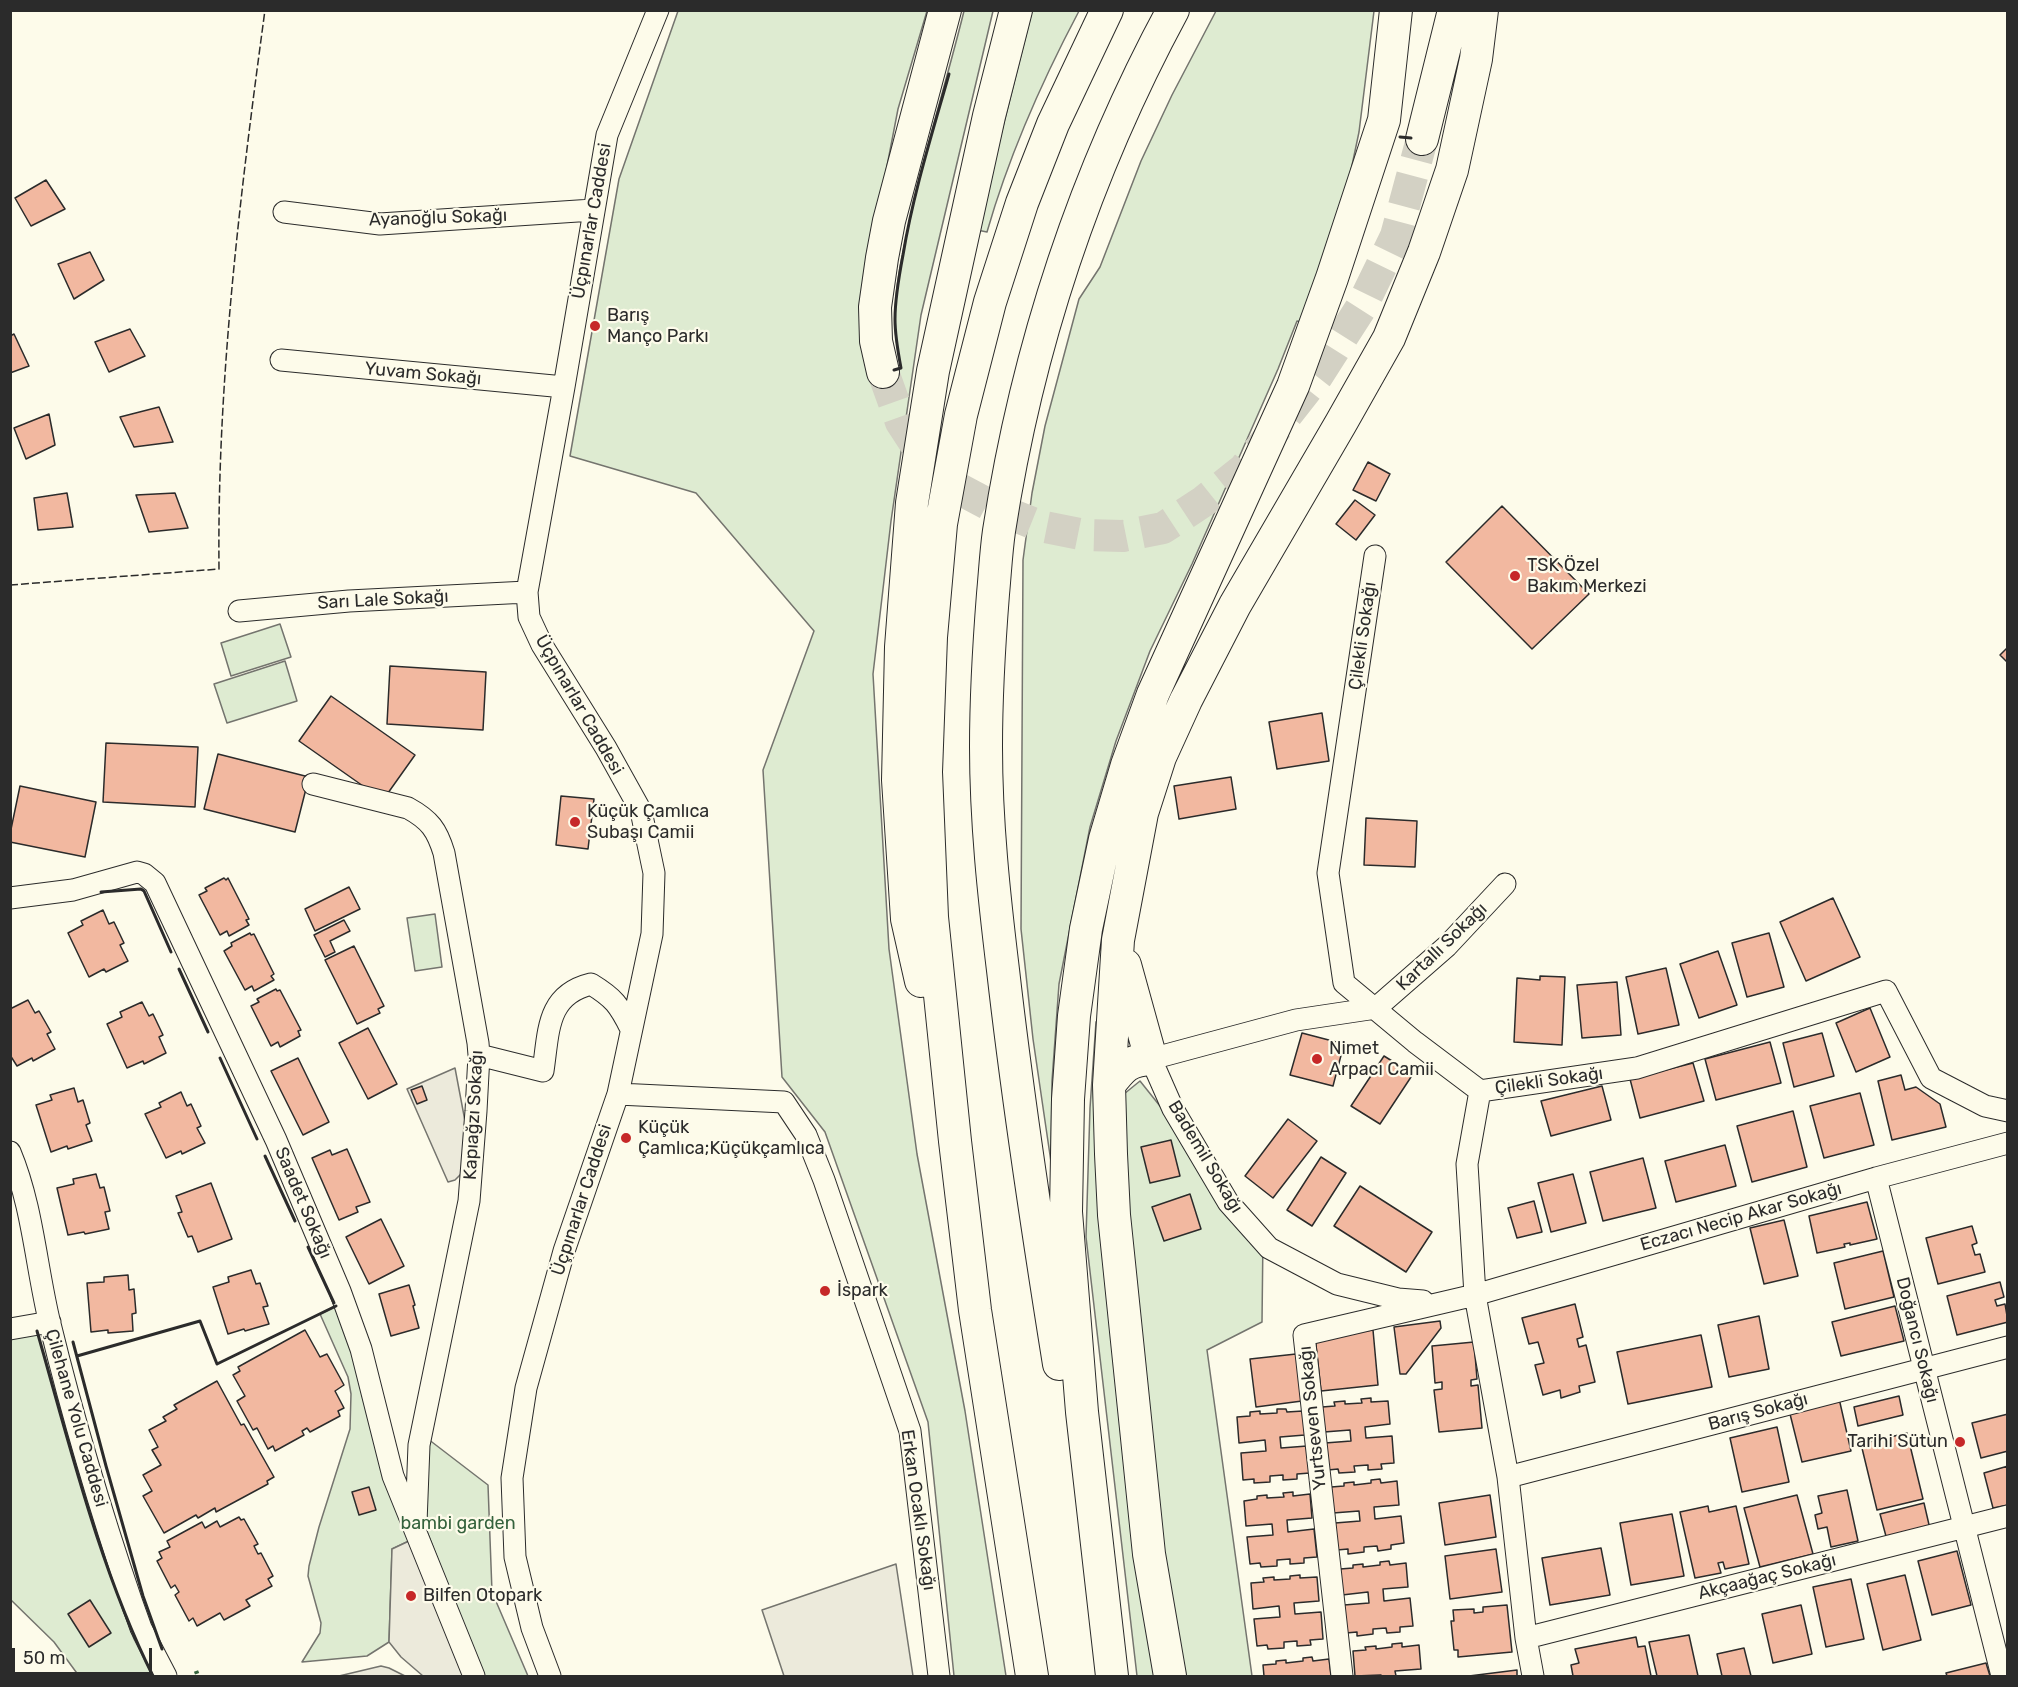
<!DOCTYPE html>
<html>
<head>
<meta charset="utf-8">
<style>
  body { margin:0 }
  #map { position:relative; width:2018px; height:1687px; overflow:hidden; background:#fdfbea; font-family:Rubik,sans-serif }
  canvas { display:block }
  .frame { position:absolute; inset:0; border:12px solid #2b2b2b; pointer-events:none }
  .scale { position:absolute; left:12px; top:1648px; width:140px; height:27px; box-sizing:border-box; border:3px solid #2b2b2b; border-top:0; padding-left:8px; font-size:18px; line-height:21px; white-space:nowrap; color:#2b2b2b; -webkit-text-stroke:4px #fdfbea; paint-order:stroke }
</style>
</head>
<body>
<div id="map">
<canvas width="2018" height="1687"></canvas>
<div class="frame"></div>
<div class="scale">50 m</div>
</div>
<script>
const ctx = document.querySelector('canvas').getContext('2d');
ctx.lineJoin = 'round';
function fillPath(path, color) {
  ctx.fillStyle = color;
  ctx.fill(path, 'evenodd');
}
function stroke(path, color, width, dash) {
  ctx.strokeStyle = color;
  ctx.lineWidth = width;
  ctx.lineCap = dash ? 'butt' : 'round';
  ctx.setLineDash(dash || []);
  ctx.stroke(path);
}
function drawText(font, color, halo, rows, align = 'center') {
  ctx.font = font + ' Rubik,sans-serif';
  ctx.lineWidth = 4.5;
  ctx.setLineDash([]);
  ctx.textBaseline = 'middle';
  ctx.strokeStyle = halo;
  ctx.fillStyle = color;
  for (const [text, x, y, turn = 0] of rows) {
    ctx.save();
    ctx.translate(x, y);
    ctx.rotate((+turn || 0) * Math.PI / 180);
    ctx.textAlign = isNaN(turn) ? turn : align;
    if (halo) ctx.strokeText(text, 0, 0);
    ctx.fillText(text, 0, 0);
    ctx.restore();
  }
}
const green = new Path2D(`
  M678 11H927L898 109 882 192 872 375 901 368C898 352 894 335 895 318 895 285 903 251 910 219 925 149 947 80 964 11H993L921 315 891 521 873 674 889 949 917 1154 965 1411 1006 1676H954L928 1422 825 1132 782 1077 763 770 814 631 696 493 570 456 619 179Z
  M1032 11H1079C1042 81 1009 155 987 232L977 230Z
  M1216 11H1374L1359 132 1346 194 1301 322 1297 321 1278 369 1192 564 1150 651 1116 741 1090 827 1059 984 1052 1081 1051 1162 1033 1039 1021 929 1023 560 1032 493 1045 426 1079 299 1100 267 1141 161 1172 95Z
  M280 624 291 657 231 676 221 643Z
  M285 661 297 701 227 723 214 684Z
  M435 914 442 967 415 971 407 918Z
  M1103 1018 1161 1676H1137L1086 1237 1090 1108 1096 1022Z
  M1140 1081 1263 1235 1262 1322 1207 1350 1252 1676H1182L1161 1555 1132 1294 1124 1094Z
  M336 1306 355 1360 409 1541 392 1549 389 1642 367 1656 302 1662 320 1633 321 1623 308 1576 309 1566 319 1527 350 1429 351 1394 348 1377 320 1314Z
  M37 1331C70 1446 100 1570 153 1676H79L54 1642 11 1600 10 1336Z
  M428 1439 488 1485 492 1592 528 1676H483L426 1529Z`);
fillPath(green, '#deebd1');
stroke(green, '#74746e', 1.5);
const parking = new Path2D(`
  M455 1068 465 1121 462 1173 455 1180 448 1182 407 1089Z
  M37 1331H45L157 1676H153L134 1639 108 1569Z
  M409 1541 463 1676H423L401 1657 389 1642 392 1549Z
  M896 1564 913 1676H784L762 1610Z
  M381 1666 389 1668 405 1676H339Z`);
fillPath(parking, '#eceadb');
stroke(parking, '#74746e', 1.5);
const building = new Path2D(`
  M46 180 65 209 31 226 15 198Z
  M90 252 104 280 74 299 58 264Z
  M130 329 145 356 109 372 95 342Z
  M14 334 29 366 10 373V336Z
  M159 407 173 442 134 447 120 417Z
  M49 414 55 445 26 459 14 428Z
  M1368 462 1390 474 1376 501 1353 490Z
  M67 493 73 527 38 530 34 498Z
  M175 493 188 528 149 532 136 495Z
  M1355 500 1375 515 1356 540 1336 524Z
  M1502 506 1589 594 1532 649 1446 562Z
  M2008 647V663L2000 655Z
  M390 666 486 672 483 730 387 724Z
  M331 696 415 755 383 800 299 741Z
  M1322 713 1329 761 1277 769 1269 722Z
  M106 743 198 747 195 807 103 802Z
  M218 754 309 777 295 832 204 809Z
  M1231 777 1236 809 1179 819 1174 786Z
  M20 786 96 802 85 857 10 842V834Z
  M561 796 594 799 588 849 556 845Z
  M1366 818 1417 821 1415 867 1364 865Z
  M224 878 226 880 228 878 249 919 246 920 249 925 229 936 227 931 220 935 199 895 207 891 205 888Z
  M349 887 360 909 315 931 305 909Z
  M1833 898 1860 957 1806 981 1780 922Z
  M103 910 109 924 114 922 124 943 120 945 128 961 106 972 104 969 89 977 68 933 83 925 81 921Z
  M344 920 350 931 330 941 335 952 325 957 314 935Z
  M250 933 251 935 254 934 274 974 271 976 274 980 254 991 252 986 245 990 224 951 232 946 231 943Z
  M1769 933 1784 987 1747 997 1732 943Z
  M354 946 384 1006 378 1009 380 1013 357 1024 325 960Z
  M1718 951 1737 1005 1699 1018 1680 964Z
  M1666 968 1679 1025 1638 1034 1626 977Z
  M1540 976 1565 977 1562 1045 1514 1042 1517 978 1540 980Z
  M1617 982 1621 1035 1582 1038 1577 985Z
  M276 989 277 991 280 990 301 1030 298 1031 300 1036 280 1047 278 1042 271 1046 251 1006 259 1002 257 999Z
  M28 1000 35 1013 39 1011 51 1032 47 1034 55 1049 33 1061 32 1058 17 1066 10 1055V1009Z
  M142 1002 149 1016 153 1014 163 1035 159 1037 166 1053 144 1064 143 1061 127 1068 107 1024 122 1017 120 1012Z
  M1870 1008 1890 1057 1856 1072 1836 1023Z
  M368 1028 397 1084 368 1099 339 1043Z
  M1302 1033 1344 1044 1333 1086 1290 1075Z
  M1822 1033 1834 1076 1794 1087 1783 1043Z
  M1770 1042 1781 1083 1716 1100 1705 1059Z
  M1384 1056 1413 1074 1380 1124 1351 1106Z
  M298 1058 329 1122 303 1135 271 1071Z
  M1693 1063 1704 1101 1640 1118 1630 1079Z
  M1901 1075 1905 1090 1916 1087 1940 1104 1946 1127 1892 1140 1878 1081Z
  M422 1086 427 1100 417 1104 411 1090Z
  M1602 1086 1611 1120 1551 1136 1541 1101Z
  M74 1088 78 1102 83 1100 90 1123 86 1125 92 1141 68 1149 67 1146 51 1152 36 1105 52 1100 50 1095Z
  M181 1092 187 1106 191 1104 201 1126 197 1128 205 1143 182 1154 181 1151 166 1158 145 1114 161 1107 159 1103Z
  M1860 1093 1874 1145 1824 1158 1810 1106Z
  M1793 1111 1807 1167 1752 1182 1737 1126Z
  M1288 1119 1317 1141 1273 1198 1245 1176Z
  M1171 1140 1180 1176 1150 1183 1141 1147Z
  M1725 1145 1736 1186 1676 1202 1665 1161Z
  M347 1149 370 1202 356 1207 358 1212 339 1220 312 1158 330 1150 332 1155Z
  M1321 1157 1346 1173 1312 1226 1287 1210Z
  M1643 1158 1656 1208 1603 1221 1590 1172Z
  M96 1174 100 1188 104 1187 110 1211 105 1212 109 1229 85 1234 84 1232 68 1235 57 1188 74 1184 73 1179Z
  M1573 1174 1586 1223 1551 1232 1538 1183Z
  M211 1183 232 1239 198 1252 192 1236 188 1237 178 1213 182 1212 176 1196Z
  M1360 1186 1432 1232 1406 1272 1334 1226Z
  M1190 1194 1201 1229 1164 1241 1152 1207Z
  M1534 1201 1542 1232 1517 1238 1508 1208Z
  M1867 1202 1877 1239 1850 1245V1243L1844 1244 1845 1247 1817 1253 1809 1216Z
  M381 1219 404 1266 369 1284 346 1237Z
  M1784 1220 1798 1276 1764 1284 1750 1228Z
  M1972 1226 1977 1243 1972 1245 1975 1255 1980 1254 1985 1272 1938 1284 1926 1238Z
  M1883 1251 1894 1297 1845 1309 1834 1263Z
  M251 1270 256 1284 260 1283 268 1306 263 1307 269 1324 245 1331 244 1329 228 1334 213 1287 229 1282 228 1277Z
  M128 1275 129 1290 134 1289 136 1313 132 1314 133 1331 108 1333V1330L91 1332 87 1283 104 1282V1277Z
  M2000 1282 2004 1297 1995 1300 1997 1306 2005 1304 2008 1322 1957 1335 1947 1296Z
  M409 1285 415 1305 413 1306 419 1328 391 1336 379 1294Z
  M1575 1304 1583 1337 1577 1339 1579 1347 1586 1345 1595 1382 1579 1386 1580 1392 1561 1398 1560 1390 1543 1395 1535 1365 1544 1363 1538 1342 1529 1344 1522 1318Z
  M1895 1306 1904 1341 1841 1356 1832 1322Z
  M1759 1316 1769 1369 1729 1377 1718 1325Z
  M1440 1321 1441 1328 1406 1374H1400L1394 1327Z
  M305 1330 320 1357 327 1354 344 1385 335 1391 344 1408 338 1411 340 1416 310 1432 307 1428 302 1431 304 1435 275 1451 273 1446 268 1449 257 1428 253 1430 237 1401 245 1396 233 1375 240 1371 238 1367Z
  M1373 1330 1378 1385 1321 1391 1315 1336Z
  M1701 1335 1712 1387 1628 1404 1617 1352Z
  M1474 1342 1477 1379 1471 1380V1386L1478 1385 1482 1428 1439 1432 1434 1390 1442 1389V1382L1435 1383 1432 1346Z
  M1296 1354 1302 1401 1256 1407 1250 1359Z
  M217 1381 241 1425 244 1424 274 1477 267 1481 268 1484 216 1512 215 1508 198 1518 196 1515 164 1533 143 1496 152 1491 143 1475 161 1465 152 1450 158 1447 149 1430 166 1421 163 1417 177 1409 174 1405Z
  M1838 1394 1851 1451 1802 1462 1788 1406Z
  M1899 1396 1903 1415 1858 1426 1854 1407Z
  M1371 1398V1402L1388 1401 1390 1424 1365 1427 1366 1438 1392 1436 1394 1463 1381 1464 1382 1469 1368 1470V1465L1354 1466 1355 1472 1339 1473 1338 1469 1328 1470 1325 1443 1351 1441 1350 1430 1324 1432 1322 1407 1335 1406 1334 1402 1345 1401V1404L1362 1403 1361 1399Z
  M1277 1409H1286L1287 1412 1303 1411 1305 1435 1280 1437 1281 1448 1307 1446 1310 1473 1297 1474V1479L1283 1480V1475L1270 1476V1482L1254 1483V1479L1243 1480 1241 1453 1266 1451 1265 1440 1239 1443 1237 1417 1250 1416V1412L1260 1411V1414L1277 1413Z
  M2008 1414V1451L1981 1458 1972 1423Z
  M1777 1427 1789 1482 1742 1492 1730 1438Z
  M1907 1433 1923 1499 1877 1510 1861 1444Z
  M2008 1466V1505L1993 1508 1984 1473Z
  M1380 1479 1381 1483 1397 1481 1399 1505 1374 1507 1375 1519 1401 1516 1404 1543 1391 1545V1549L1378 1551 1377 1546 1364 1547V1552L1348 1554V1549L1337 1550 1335 1523 1360 1521 1359 1511 1333 1513 1331 1487 1344 1486V1483L1354 1482V1485L1371 1483V1480Z
  M369 1487 376 1510 359 1515 352 1492Z
  M1847 1490 1858 1541 1831 1547 1827 1527 1818 1529 1815 1515 1822 1513 1818 1496Z
  M1293 1492V1496L1310 1494 1312 1518 1287 1520 1288 1532 1314 1529 1317 1557 1304 1558V1563L1290 1564V1559L1277 1560V1566L1261 1567 1260 1563 1250 1564 1247 1537 1273 1535 1272 1524 1246 1526 1244 1501 1257 1499V1496L1267 1495V1498L1284 1497 1283 1493Z
  M1490 1495 1496 1537 1445 1545 1439 1503Z
  M1797 1495 1813 1554 1760 1567 1744 1508Z
  M1924 1503 1930 1529 1887 1540 1880 1514Z
  M1708 1506 1709 1512 1736 1506 1749 1564 1725 1569 1723 1562 1718 1563 1721 1573 1695 1578 1680 1512Z
  M1672 1514 1684 1576 1631 1585 1620 1523Z
  M239 1517 241 1520 244 1519 258 1544 254 1546 258 1554 261 1553 273 1576 268 1579 272 1586 246 1600 250 1606 224 1620 220 1613 197 1626 193 1618 189 1621 175 1595 179 1592 175 1585 171 1588 157 1561 162 1558 159 1552 170 1547 167 1541 202 1522 205 1528 217 1521 220 1527Z
  M1601 1548 1610 1595 1550 1605 1542 1558Z
  M1496 1549 1502 1592 1450 1599 1445 1556Z
  M1957 1551 1971 1605 1932 1615 1918 1561Z
  M1389 1561 1390 1565 1406 1563 1408 1587 1383 1589 1384 1601 1410 1598 1413 1626 1400 1627V1632L1387 1633 1386 1628 1373 1629V1634L1357 1636V1632L1346 1633 1344 1605 1369 1603 1368 1592 1342 1595 1340 1569 1353 1568V1565L1363 1564V1567L1380 1565V1562Z
  M1300 1575V1578L1317 1577 1319 1601 1294 1603 1295 1614 1321 1612 1323 1639 1310 1640 1311 1645 1297 1646V1641L1284 1642V1648L1268 1649 1267 1645 1257 1646 1254 1619 1280 1617 1279 1606 1253 1609 1251 1583 1264 1582 1263 1578 1274 1577V1580L1290 1579V1576Z
  M1905 1575 1921 1640 1883 1650 1867 1584Z
  M1851 1579 1864 1639 1826 1647 1813 1587Z
  M90 1600 111 1633 89 1647 68 1614Z
  M1507 1605 1512 1652 1458 1657V1650H1454L1451 1621H1454L1453 1610 1474 1609V1613L1483 1612V1607Z
  M1801 1605 1812 1654 1773 1663 1762 1614Z
  M1689 1635 1698 1676H1657L1649 1642Z
  M1636 1637 1638 1647 1645 1646 1651 1676H1573L1571 1665 1579 1663 1575 1649Z
  M1402 1643V1647L1419 1645 1421 1669 1395 1671 1396 1676H1381V1675L1355 1676 1353 1651 1366 1650 1365 1647 1376 1646V1649L1392 1647V1644Z
  M1744 1648 1751 1676H1722L1717 1654Z
  M1312 1657 1313 1661 1329 1659 1331 1676H1264L1263 1665 1276 1664V1661L1286 1660V1663L1303 1661V1658Z
  M1986 1663 1990 1676H1947L1946 1673Z
  M1517 1670V1676H1469Z`);
fillPath(building, '#f2b8a0');
stroke(building, '#2b2b2b', 1.5);
stroke(new Path2D(`
  M883 372 901 422 937 477 995 508 1040 526 1085 535 1123 536 1163 528 1204 501 1244 469 1318 375 1362 306 1396 236 1422 139`), '#d3d1c4', 32, [32, 16]);
const minor = new Path2D(`
  M284 212 380 224 593 210
  M281 360 564 387
  M1375 556 1328 873 1344 983 1415 1042 1480 1091 1637 1068 1886 991 1931 1078 1985 1106 2008 1111
  M239 611 349 601 527 592
  M313 784 408 808C430 820 437 830 444 853L478 1043 479 1055 476 1111 469 1201 419 1445 416 1523
  M10 898 73 890 137 872 144 874 155 883 276 1140 340 1291 361 1349 393 1476 474 1676
  M1376 1008 1296 1020 1151 1059 1173 1109 1228 1202 1269 1248 1337 1284 1398 1299 1423 1301
  M1376 1008 1447 946 1505 884
  M479 1055 543 1071C549 1032 546 995 591 984 614 998 619 1005 631 1029
  M1480 1091 1467 1164 1475 1295 1508 1477 1526 1638 1533 1676
  M618 1094 784 1102 806 1135 824 1180 910 1431 939 1676
  M10 1152C33 1207 36 1267 50 1324 73 1418 101 1512 132 1603L141 1628 166 1676
  M1876 1178 2002 1676
  M10 1329 50 1322
  M1508 1477 2008 1347
  M1526 1638 2008 1516
  M550 1676 532 1628 515 1557 512 1478 526 1388 564 1251 618 1094 652 934 654 873 641 811 606 748 542 645 529 617 527 592 564 387 607 135 658 10
  M1342 1676 1304 1335 1475 1295 1876 1178 2008 1143`);
const highway = new Path2D(`
  M1422 139 1454 10
  M883 372 876 341 875 307 882 258 889 221 945 10
  M921 981 907 919 898 780 901 647 912 503 933 371 989 116 1016 10
  M1109 1085C1122 1068 1128 1060 1151 1059L1125 965
  M1059 1364C1038 1233 1018 1102 1003 970 994 896 986 822 986 747 986 696 989 645 993 594 995 573 996 552 999 531 1027 349 1085 173 1173 10
  M1032 1676 975 1310 955 1141 932 917 926 772 931 637 941 524 961 415 990 302 1022 203 1053 124 1107 10
  M1112 1676 1082 1412 1066 1212 1068 1099 1074 1016 1086 929 1105 839 1127 765 1153 694 1293 386 1332 278 1384 120 1396 10
  M1170 1676 1149 1554 1114 1215 1111 1154 1109 1085 1118 940 1142 813 1160 757 1186 700 1235 605 1341 423 1389 338 1424 252 1452 170 1476 59 1482 10`);
stroke(minor, '#2b2b2b', 23);
stroke(highway, '#2b2b2b', 34);
stroke(minor, '#fdfbea', 21);
stroke(highway, '#fdfbea', 32);
stroke(new Path2D(`
  M196 1671 198 1676`), '#34623c', 4.5, [3, 4.5]);
stroke(new Path2D(`
  M10 585 219 569C217 382 240 195 265 10`), '#2b2b2b', 1.5, [8, 3]);
stroke(new Path2D(`
  M1400 137 1411 138
  M894 370 901 368C898 352 895 336 895 319 895 297 899 276 903 255 913 194 932 134 949 74
  M101 892 141 889 144 891 171 952
  M179 969 208 1032
  M220 1058 257 1139
  M265 1156 295 1221
  M308 1247 334 1303
  M37 1331C70 1446 100 1570 153 1676
  M73 1342 106 1466 143 1596 162 1649
  M77 1356 200 1321 217 1364 336 1306`), '#2b2b2b', 3);
for (const [x, y, r, color] of [
  [595,326,6,"#c62828"],
  [1515,576,6,"#c62828"],
  [575,822,6,"#c62828"],
  [1317,1059,6,"#c62828"],
  [626,1138,6,"#c62828"],
  [825,1291,6,"#c62828"],
  [1960,1442,6,"#c62828"],
  [411,1596,6,"#c62828"]
]) {
  const dot = new Path2D();
  dot.arc(x, y, r, 0, 2 * Math.PI);
  ctx.fillStyle = color;
  ctx.fill(dot);
  stroke(dot, '#fdfbea', 2);
}
drawText('18px', '#2b2b2b', '#fdfbea', [
  ["Ayanoğlu Sokağı",438,218,-2],
  ["Üçpınarlar Caddesi",592,221,-80],
  ["Yuvam Sokağı",423,374,5],
  ["Sarı Lale Sokağı",383,600,-3],
  ["Çilekli Sokağı",1363,636,-82],
  ["Üçpınarlar Caddesi",579,705,60],
  ["Kartallı Sokağı",1442,947,-44],
  ["Çilekli Sokağı",1549,1081,-8],
  ["Kapıağzı Sokağı",474,1115,-87],
  ["Bademil Sokağı",1205,1157,59],
  ["Üçpınarlar Caddesi",582,1200,-72],
  ["Saadet Sokağı",303,1203,67],
  ["Eczacı Necip Akar Sokağı",1741,1217,-16],
  ["Doğancı Sokağı",1917,1340,76],
  ["Barış Sokağı",1758,1412,-15],
  ["Çilehane Yolu Caddesi",76,1418,74],
  ["Yurtseven Sokağı",1313,1418,-96],
  ["Erkan Ocaklı Sokağı",918,1510,82],
  ["Akçaağaç Sokağı",1767,1577,-14]
]);
drawText('18px', '#2b2b2b', '#fdfbea', [
  ["Barış",607,316],
  ["Manço Parkı",607,337],
  ["TSK Özel",1527,566],
  ["Bakım Merkezi",1527,587],
  ["Küçük Çamlıca",587,812],
  ["Subaşı Camii",587,833],
  ["Nimet",1329,1049],
  ["Arpacı Camii",1329,1070],
  ["Küçük",638,1128],
  ["Çamlıca;Küçükçamlıca",638,1149],
  ["İspark",837,1291],
  ["Tarihi Sütun",1948,1442,"right"],
  ["Bilfen Otopark",423,1596]
], 'left');
drawText('18px', '#34623c', '#fdfbea', [
  ["bambi garden",458,1524]
]);
</script>
</body>
</html>
